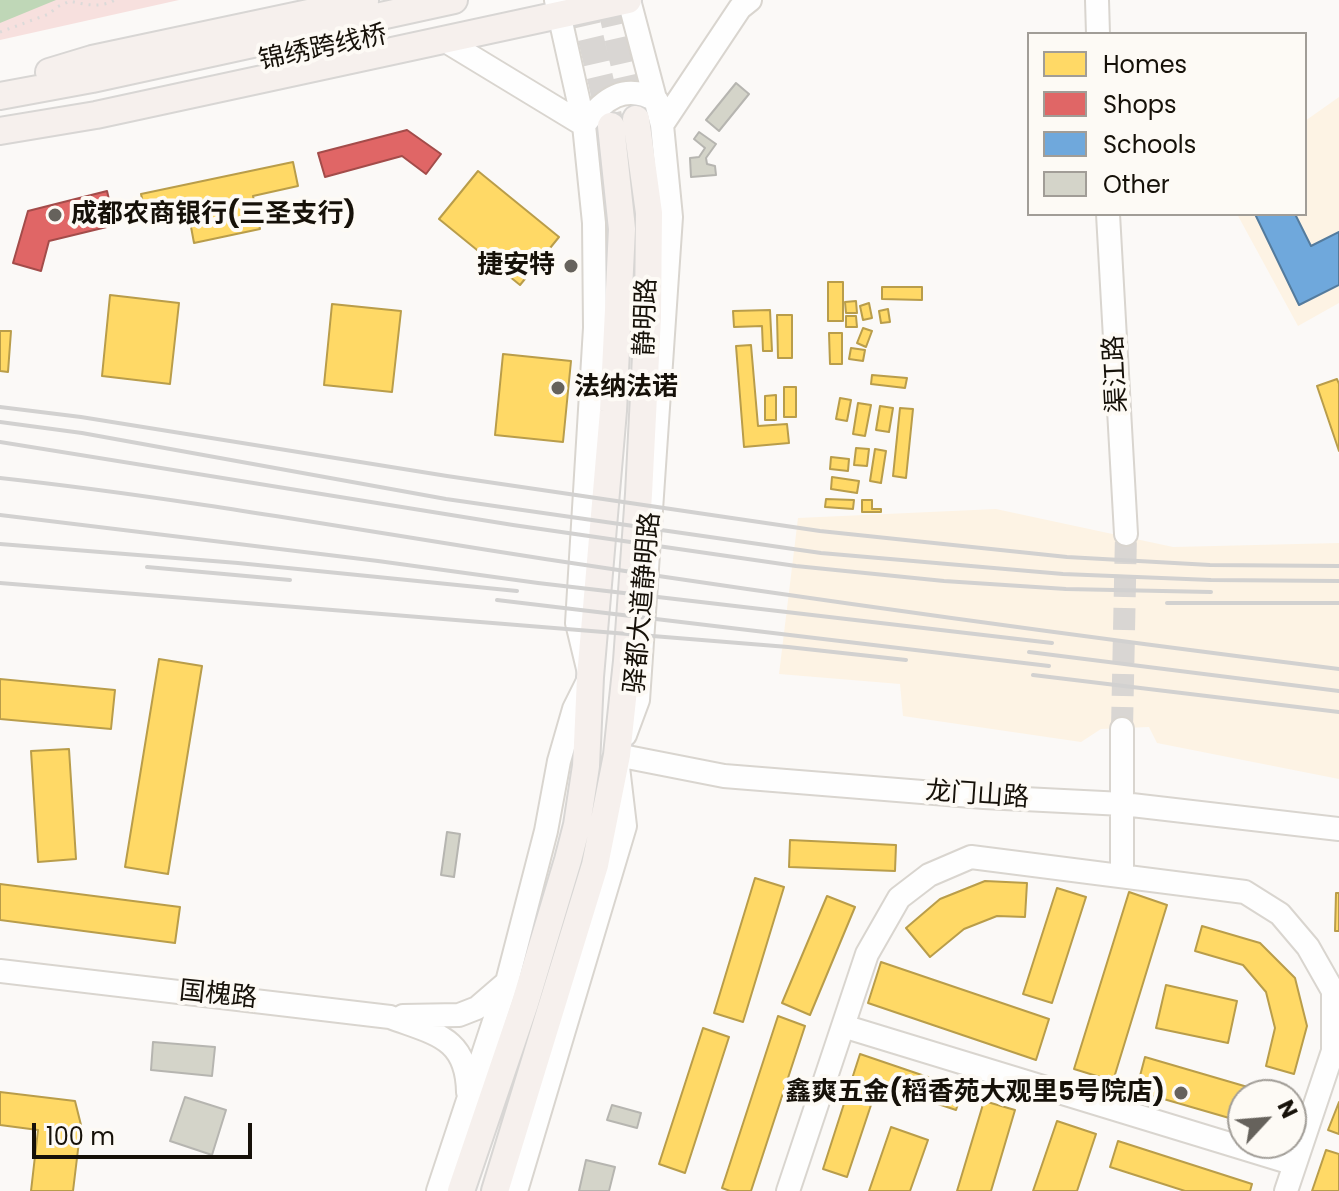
<!DOCTYPE html>
<html>
<head>
<meta charset="utf-8">
<style>
  body { margin:0 }
  #map { position:relative; width:1339px; height:1191px; overflow:hidden; background:#fbf9f7; font-family:Poppins,sans-serif }
  canvas { display:block }
  .legend { position:absolute; left:1027px; top:32px; width:280px; height:184px; box-sizing:border-box; background:#fdfaf5; border:2px solid #a19d97; margin:0; padding:10px 14px; list-style:none; font-size:24px; color:#161109 }
  .legend li { display:flex; align-items:center; gap:16px; height:40px }
  .legend b { width:40px; border:2px solid #a19d97 }
  .north { position:absolute; left:1227px; top:1079px; width:80px; height:80px; box-sizing:border-box; background:#fdfaf5; border:2px solid #a19d97; border-radius:50%; rotate:64deg; font-size:22px; font-weight:700; line-height:32px; text-align:center; color:#161109 }
  .north::after { content:''; display:block; margin:auto; width:28px; height:36px; background:#66625c; clip-path:polygon(50% 0,100% 100%,50% 72%,0 100%) }
  .scale { position:absolute; left:32px; top:1123px; width:220px; height:36px; box-sizing:border-box; border:4px solid #161109; border-top:0; padding-left:10px; font-size:24px; line-height:28px; white-space:nowrap; color:#161109; -webkit-text-stroke:6px #fdfaf5; paint-order:stroke }
</style>
</head>
<body>
<div id="map">
<canvas width="1339" height="1191"></canvas>
<ul class="legend">
<li><b style="height:22px;background:#ffd966"></b>Homes</li>
<li><b style="height:22px;background:#e06666"></b>Shops</li>
<li><b style="height:22px;background:#6fa8dc"></b>Schools</li>
<li><b style="height:22px;background:#d4d4c9"></b>Other</li>
</ul>
<div class="north">N</div>
<div class="scale">100 m</div>
</div>
<script>
const ctx = document.querySelector('canvas').getContext('2d');
ctx.lineJoin = 'round';
function fillPath(path, color) {
  ctx.fillStyle = color;
  ctx.fill(path, 'evenodd');
}
function stroke(path, color, width, dash) {
  ctx.strokeStyle = color;
  ctx.lineWidth = width;
  ctx.lineCap = dash ? 'butt' : 'round';
  ctx.setLineDash(dash || []);
  ctx.stroke(path);
}
function drawText(font, color, halo, rows, align = 'center') {
  ctx.font = font + ' Poppins,"Noto Sans SC",sans-serif';
  ctx.lineWidth = 8;
  ctx.setLineDash([]);
  ctx.textBaseline = 'middle';
  ctx.strokeStyle = halo;
  ctx.fillStyle = color;
  for (const [text, x, y, turn = 0] of rows) {
    ctx.save();
    ctx.translate(x, y);
    ctx.rotate((+turn || 0) * Math.PI / 180);
    ctx.textAlign = isNaN(turn) ? turn : align;
    if (halo) ctx.strokeText(text, 0, 0);
    ctx.fillText(text, 0, 0);
    ctx.restore();
  }
}
fillPath(new Path2D(`
  M1339 97V303L1298 326 1237 214H1305V121Z
  M996 509 1173 547 1339 543V779L1157 743 1149 727 1101 729 1081 742 903 716 900 684 779 674 798 518Z`), '#fdf3e4');
fillPath(new Path2D(`
  M0 0H179L0 40Z`), '#f7e0de');
fillPath(new Path2D(`
  M0 0H56L0 23Z`), '#bfd7b7');
const homes = new Path2D(`
  M293 162 298 186 253 196 260 229 194 243 189 216 148 225 141 194Z
  M478 171 559 237 520 285 439 219Z
  M828 282H843V321H828Z
  M882 287H922V300L882 299Z
  M110 295 179 303 170 384 102 376Z
  M856 301 857 313H846L845 302Z
  M869 303 872 318 863 320 860 306Z
  M332 304 401 311 392 392 324 385Z
  M888 309 890 322 881 323 879 311Z
  M770 310 772 351H763L762 326 734 327 733 311Z
  M777 315H792V358H778Z
  M846 316H856L857 327H846Z
  M863 328 872 331 866 347 857 343Z
  M0 331H11L8 372 0 371Z
  M829 333H842V364H830Z
  M751 345 758 426 787 424 789 443 744 447 736 346Z
  M851 348 865 350 863 361 849 359Z
  M503 354 571 361 563 442 495 435Z
  M872 375 907 378 905 388 871 384Z
  M1337 379 1339 384V451L1317 386Z
  M784 387H796V417H784Z
  M776 395V420H765V396Z
  M840 398 851 400 847 421 836 419Z
  M858 403 871 405 865 436 853 434Z
  M880 406 893 408 889 432 876 430Z
  M900 408 913 409 906 478 893 476Z
  M856 448 869 449 867 466 854 465Z
  M875 449 886 451 881 483 870 481Z
  M831 457 849 459 848 471 830 469Z
  M832 477 859 481 857 493 831 489Z
  M826 499 854 500 853 509 825 507Z
  M862 500H872V509H881V512H862Z
  M159 659 202 666 168 874 125 867Z
  M0 679 115 690 111 729 0 719Z
  M69 749 76 859 38 862 31 751Z
  M790 840 896 845 895 871 789 867Z
  M755 878 784 887 743 1022 714 1013Z
  M985 881 1027 883 1025 917 997 916 964 929 930 957 906 928 940 899Z
  M0 884 180 907 175 943 0 920Z
  M1057 888 1086 897 1052 1003 1023 994Z
  M1129 892 1167 905 1113 1081 1074 1069Z
  M1336 893H1339V931H1335Z
  M827 896 855 907 810 1015 782 1003Z
  M1202 926 1260 943 1295 978 1307 1026 1294 1074 1266 1066 1275 1028 1266 992 1243 965 1195 951Z
  M881 962 1049 1019 1036 1060 868 1003Z
  M1166 985 1237 1001 1228 1043 1156 1028Z
  M778 1016 805 1026 751 1191H730L722 1188Z
  M703 1028 729 1037 685 1173 659 1164Z
  M860 1054 963 1089 956 1110 878 1084 847 1177 823 1169Z
  M1145 1057 1275 1095H1243V1122L1136 1091Z
  M0 1092 75 1101 81 1125 73 1191H31L38 1130 0 1125Z
  M984 1101 1015 1110 991 1191H957Z
  M1339 1102V1134L1328 1130Z
  M1057 1121 1096 1134 1077 1191H1033Z
  M891 1127 928 1140 910 1191H869Z
  M1118 1141 1252 1184 1250 1191H1185L1110 1167Z
  M1326 1150 1339 1154V1191H1312Z`);
fillPath(homes, '#ffd966');
stroke(homes, '#b99d4a', 2);
const shops = new Path2D(`
  M407 130 441 154 426 174 402 156 325 177 318 153Z
  M107 191 115 225 49 241 41 271 13 263 28 211Z`);
fillPath(shops, '#e06666');
stroke(shops, '#a34c4a', 2);
const schools = new Path2D(`
  M1255 214H1295L1311 246 1339 232V285L1299 305Z`);
fillPath(schools, '#6fa8dc');
stroke(schools, '#547b9d', 2);
const building = new Path2D(`
  M736 83 749 94 719 131 706 120Z
  M699 132 716 144 706 158 707 164 715 166 716 175 691 177 690 158 699 157 705 148 694 139Z
  M447 832 460 834 454 877 441 875Z
  M153 1042 215 1047 212 1076 151 1070Z
  M185 1097 226 1110 212 1155 170 1141Z
  M612 1105 641 1113 637 1128 607 1120Z
  M586 1160 615 1167 609 1191H579Z`);
fillPath(building, '#d4d4c9');
stroke(building, '#b6b5b0', 2);
stroke(new Path2D(`
  M1122 729 1126 534`), '#d9d6d3', 22, [22, 11]);
stroke(new Path2D(`
  M582 0 611 125
  M609 0 635 115`), '#d9d6d3', 26, [26, 13]);
const minor = new Path2D(`
  M1097 0 1098 34
  M444 40 584 125C603 99 625 82 657 101
  M662 125 740 8 750 0
  M1108 214 1126 534
  M625 735 638 700 671 217 662 125 629 0
  M617 755 724 776 984 797 1123 804 1339 829
  M1122 876V729
  M0 971 390 1017C435 1034 467 1037 468 1092
  M403 1016 459 1015 477 1008 506 983
  M843 1026 1295 1164
  M438 1191 507 982 546 831 559 761 574 709 590 677 577 623 595 328 594 223 584 125 556 0
  M516 1191 625 826 618 767
  M788 1191 867 954 899 898 929 875 971 857 1245 892 1280 914 1308 947 1333 991V1051L1286 1191`);
const major = new Path2D(`
  M49 72 92 59 365 1
  M0 96 92 79 454 0
  M0 131 96 115 628 0
  M461 1191 525 1003 568 860 577 825 586 766 590 677 613 411 622 229 611 126
  M495 1191 595 865 617 755 627 661 639 494 648 317 649 213 636 119`);
stroke(minor, '#d9d5cf', 26);
stroke(major, '#d8d6d4', 30);
stroke(new Path2D(`
  M0 32 49 14 57 7 70 1C86 5 100 8 115 0`), '#dcdad9', 3, [2, 6]);
stroke(minor, '#fefefe', 22);
stroke(major, '#f6f0ed', 26);
stroke(new Path2D(`
  M0 407 81 417 447 476 820 531 1067 557 1210 565 1339 566
  M0 422 82 433 446 499 821 553 1063 574 1211 580 1339 581
  M0 442 513 525 796 566 944 581 1066 589 1211 592
  M0 478C182 498 363 531 545 559 809 599 1074 636 1339 669
  M0 515 378 561 538 583 1052 643
  M0 544 238 563 517 591
  M147 567 290 580
  M0 583 788 647 906 660
  M497 600 1049 666
  M1167 603H1339
  M1029 652 1339 691
  M1033 675 1339 712`), '#d2d1d0', 4);
for (const [x, y, r, color] of [
  [55,215,8,"#66625c"],
  [571,266,8,"#66625c"],
  [558,388,8,"#66625c"],
  [1181,1093,8,"#66625c"]
]) {
  const dot = new Path2D();
  dot.arc(x, y, r, 0, 2 * Math.PI);
  ctx.fillStyle = color;
  ctx.fill(dot);
  stroke(dot, '#fdfaf5', 3);
}
drawText('26px', '#161109', '#fdfaf5', [
  ["锦绣跨线桥",323,49,-12],
  ["静明路",647,317,-88],
  ["渠江路",1117,374,-93],
  ["驿都大道静明路",644,603,-85],
  ["龙门山路",977,796,4],
  ["国槐路",218,996,6]
]);
drawText('bold 26px', '#161109', '#fdfaf5', [
  ["成都农商银行(三圣支行)",71,215],
  ["捷安特",555,266,"right"],
  ["法纳法诺",574,388],
  ["鑫爽五金(稻香苑大观里5号院店)",1165,1093,"right"]
], 'left');
</script>
</body>
</html>
